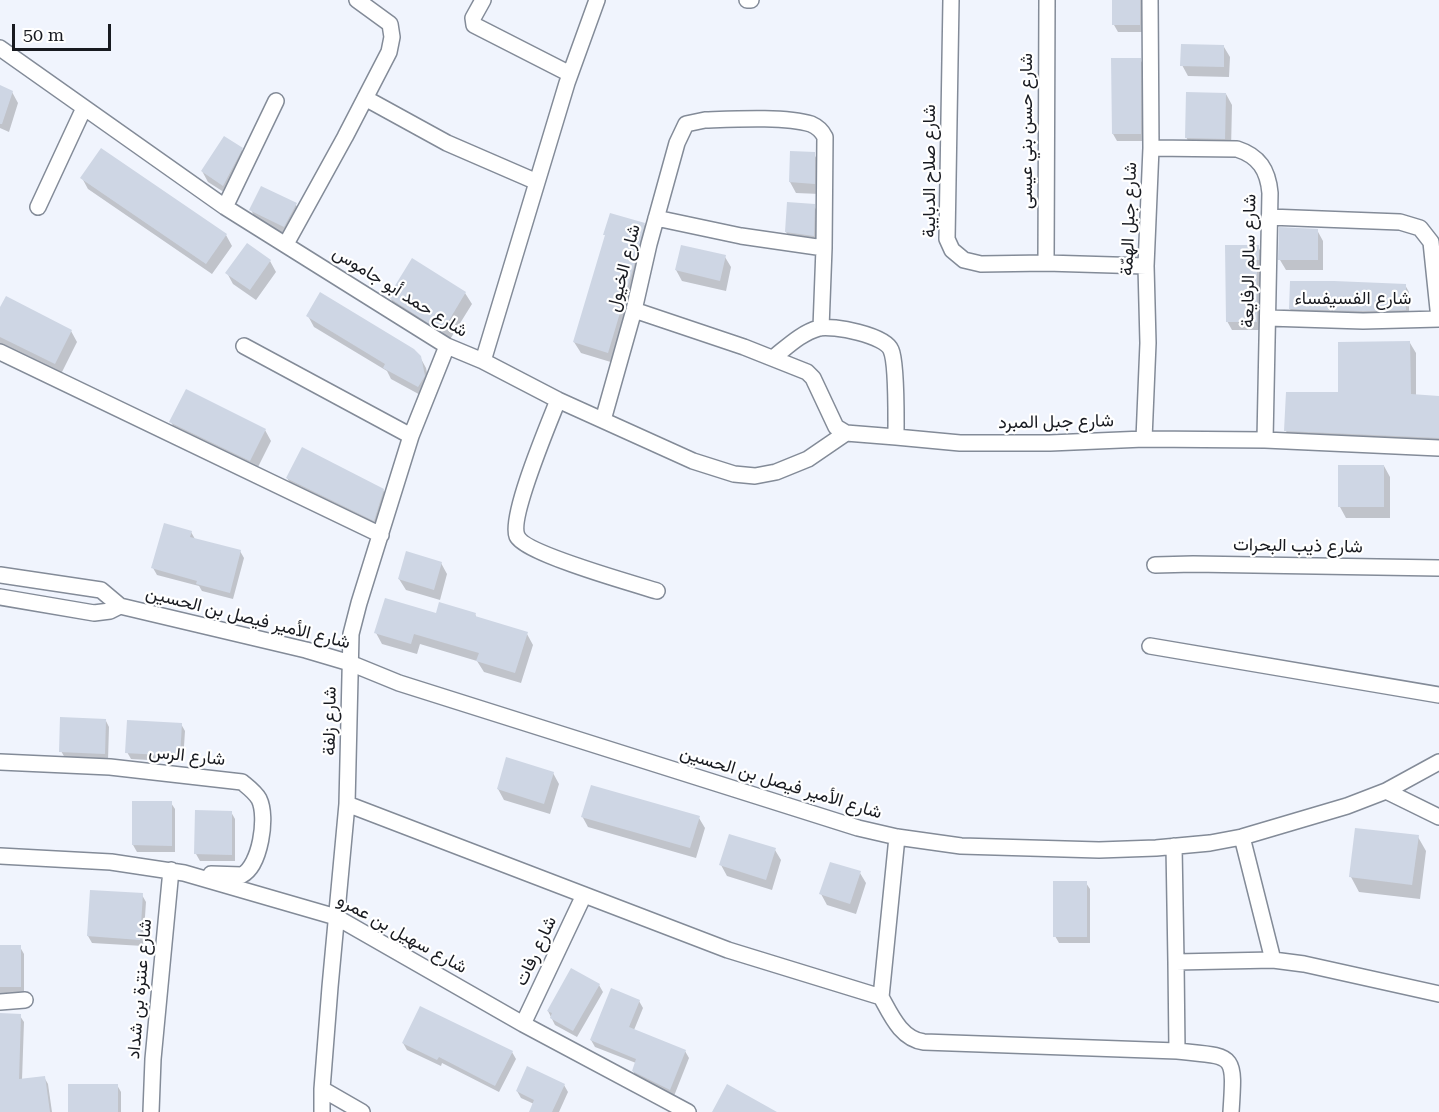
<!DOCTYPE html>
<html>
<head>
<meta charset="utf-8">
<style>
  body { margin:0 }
  #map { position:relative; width:1439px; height:1112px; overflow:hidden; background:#f0f4fd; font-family:"Roboto Serif",serif }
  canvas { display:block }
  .scale { position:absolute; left:12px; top:24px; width:99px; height:27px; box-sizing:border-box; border:3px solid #181a20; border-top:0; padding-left:8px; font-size:18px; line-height:21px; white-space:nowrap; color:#181a20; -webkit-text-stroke:4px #fff; paint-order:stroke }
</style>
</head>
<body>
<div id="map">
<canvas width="1439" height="1112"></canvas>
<div class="scale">50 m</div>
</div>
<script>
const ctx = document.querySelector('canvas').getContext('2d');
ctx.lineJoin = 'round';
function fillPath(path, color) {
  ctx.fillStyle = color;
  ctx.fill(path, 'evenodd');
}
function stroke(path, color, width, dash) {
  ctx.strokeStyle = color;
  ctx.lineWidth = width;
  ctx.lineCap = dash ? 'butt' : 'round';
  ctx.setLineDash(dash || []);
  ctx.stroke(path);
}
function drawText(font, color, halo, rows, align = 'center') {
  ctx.font = font + ' "Roboto Serif",Vazirmatn,serif';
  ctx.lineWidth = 4.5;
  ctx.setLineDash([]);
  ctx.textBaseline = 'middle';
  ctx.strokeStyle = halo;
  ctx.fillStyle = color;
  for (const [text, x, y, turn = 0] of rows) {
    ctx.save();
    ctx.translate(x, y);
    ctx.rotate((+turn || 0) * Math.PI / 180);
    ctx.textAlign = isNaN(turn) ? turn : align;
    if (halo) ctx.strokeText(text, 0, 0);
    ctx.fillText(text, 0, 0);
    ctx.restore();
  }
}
fillPath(new Path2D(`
  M1114 0H1145L1144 32H1118L1114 25Z
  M1224 47 1230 57 1229 77 1188 76 1182 65Z
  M1140 59 1144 66V141H1117L1113 134Z
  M0 86 12 92 18 103 9 132 0 128Z
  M1226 94 1232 105 1231 149 1192 148 1186 137Z
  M241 149 248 160 230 196 208 182 202 171Z
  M814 154 820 165V194L796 193 790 182Z
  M82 178 226 235 232 246 212 274 88 189Z
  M262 188 296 205 302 215 290 237 257 221 251 210Z
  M814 206 820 216V246L793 243 786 232Z
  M644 224 650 235 614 363 581 353 574 342Z
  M1317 230 1323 241V270H1286L1280 260Z
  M1258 247 1263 255 1261 330H1232L1227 321Z
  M725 257 731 267 726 291 682 281 676 270Z
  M413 260 465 293 472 304 449 341 396 308 390 297Z
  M270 261 276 272 256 300 233 284 227 273Z
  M1405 285 1409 292V317L1294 315 1290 309Z
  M0 311 71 331 77 342 61 374 0 344Z
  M308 316 420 357 426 368 430 387 424 397 391 379 387 371 314 327Z
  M1410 343 1416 353V396L1439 397V448L1292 442 1286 431Z
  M171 422 265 430 271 441 256 471 177 433Z
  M1384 466 1390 477V518H1346L1340 507Z
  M287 478 383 490 390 501 380 531 294 489Z
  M191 532 195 539 240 551 244 558 233 599 202 591 199 586 157 575 153 568Z
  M441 563 447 574 440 600 406 590 399 579Z
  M475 614 477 619 527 634 533 645 521 683 484 672 477 661 420 644 417 654 382 644 376 633 437 615Z
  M106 721 109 727 108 760 65 758 61 751Z
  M181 724 185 731 183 762 131 759 127 752Z
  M553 773 559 784 550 814 504 800 498 789Z
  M134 802 171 803 175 809V852H137L133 845Z
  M231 812 235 819V861H200L196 854Z
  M582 816 699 818 705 828 696 858 588 827Z
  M1418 837 1426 851 1420 899 1359 892 1351 877Z
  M775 850 781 860 772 890 727 876 721 865Z
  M860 873 866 883 856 914 827 905 821 894Z
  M1086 883 1090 889V943H1059L1055 936Z
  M142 895 146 902 143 946 92 943 88 936Z
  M0 947H20L24 954V994H0Z
  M599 985 603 992 577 1037 555 1025 548 1011Z
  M639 1001 643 1008 634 1030 685 1051 689 1058 674 1096 637 1078 633 1071 636 1063 595 1047 591 1040Z
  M0 1015 20 1016 24 1022 22 1080 44 1077 48 1084 52 1112H0Z
  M403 1043 512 1052 516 1059 499 1092 442 1063 441 1066 407 1050Z
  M117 1085 121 1092V1112H70Z
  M564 1085 568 1092 559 1112H531L534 1104 521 1098 517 1091Z`), '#0003');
fillPath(new Path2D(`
  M1112 0H1140V25H1112Z
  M1181 44 1224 45V67L1180 66Z
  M1111 58H1141V134H1112Z
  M0 85 13 91 2 124H0Z
  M1186 92 1226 93 1225 139 1185 138Z
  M224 136 243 148 223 186 201 171Z
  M101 148 227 234 206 264 80 178Z
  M790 151 815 152V184L789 182Z
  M261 186 297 203 284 227 249 210Z
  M787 202 815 204 814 236 785 232Z
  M610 213 645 223 633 269 608 353 573 342 605 235H603Z
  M1279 227 1318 229V260H1278Z
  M247 243 271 260 250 290 225 273Z
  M681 245 726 255 720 281 675 270Z
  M1225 245H1259V260H1257V322H1226Z
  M412 258 466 292 442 332 388 297Z
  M1290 281H1334L1406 284V310L1363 311 1289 309Z
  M320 292 414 349 421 356 425 376 418 387 383 368 385 364 306 316Z
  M6 296 72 330 55 364 0 337V307Z
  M1410 341 1411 394 1439 396V438L1284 431 1286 392H1338V342Z
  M186 389 266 429 250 461 169 422Z
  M302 447 384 489 374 521 286 478Z
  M1338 465H1384V507H1338Z
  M164 523 192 531 190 537 241 550 230 593 196 584 197 581 151 568Z
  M406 551 442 562 434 590 398 579Z
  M385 598 436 613 439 602 476 613 475 616 528 632 515 673 476 661 479 653 414 634 411 644 374 633Z
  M60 717 106 719 105 754 59 752Z
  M127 720 182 723 180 756 125 753Z
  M506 757 554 772 544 804 497 789Z
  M591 785 700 816 690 848 581 817Z
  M132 801H172V846L132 845Z
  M195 810 232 811V855L194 854Z
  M1355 828 1419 835 1412 885 1349 877Z
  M729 834 776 848 766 880 719 865Z
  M830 862 861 871 850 904 819 894Z
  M1053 881H1087V937H1053Z
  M90 890 143 893 140 940 87 936Z
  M0 945H21V987H0Z
  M571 968 600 984 573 1031 550 1018 552 1013 547 1011Z
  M611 988 640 1000 629 1027 686 1050 670 1090 632 1071 636 1059 590 1040Z
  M420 1006 513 1051 495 1086 439 1057 437 1060 402 1043Z
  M0 1013 21 1014 19 1079 45 1076 50 1112H0Z
  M527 1066 565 1084 552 1112H529L534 1100 516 1091Z
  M68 1084H118V1112H68Z
  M727 1084 777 1112H712Z`), '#ced6e4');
const minor = new Path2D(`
  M483 0 473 18 474 25 570 74
  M747 0H751
  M951 0 947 239 952 250 964 260 981 264 1046 263 1146 266
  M0 48 225 207 447 346 483 361 558 400 693 461 734 474 755 476 776 472 808 459 846 433
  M365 98 447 143 537 182
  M1151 148 1237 149C1259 156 1268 170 1270 193L1265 440
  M38 207 84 108
  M225 207 276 101
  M1269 217 1400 222 1420 228 1431 242 1439 319
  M286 244 345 137 389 52 392 37 390 24 357 0
  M1046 263 1047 0
  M634 310 744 347 807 372 813 378 836 427 846 433 896 437
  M1268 318 1363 321 1439 319
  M821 328 824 248
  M244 346 411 436
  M0 352 381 535
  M773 358C787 347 801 333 819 328 833 325 885 335 891 350 897 363 896 419 896 437L960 443H1050L1144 439 1265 440 1439 448
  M483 361 567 83 597 0
  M558 400C549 423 509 517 517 536 524 553 634 584 657 591
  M603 420 634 310 649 244 677 143 686 124 705 120C733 119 786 116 811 124 818 127 822 131 825 137L824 248 741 236 656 218
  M1144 439 1148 343 1146 266 1151 148 1150 0
  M1155 565 1193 564 1439 568
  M0 575 101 590 120 606 306 650 350 663 399 683 858 828 897 837 961 846 1099 850 1156 848 1210 843 1242 837 1347 806 1386 791 1439 762
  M0 597 94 613 110 611 120 606
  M1150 646 1439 695
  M0 762 110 767 242 782C248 787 255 792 259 799 268 817 260 866 242 875L211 874
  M1386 791 1439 817
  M347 804 728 950 881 997
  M897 837 881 997C891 1015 901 1039 924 1042L1177 1051C1235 1057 1235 1052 1231 1112
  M1242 837 1273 960
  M1174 846 1176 962
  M0 856 111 862 184 873 336 917 523 1024 688 1112
  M0 1002 25 1000
  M523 1024 584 895
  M1177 1051 1176 962 1273 960 1304 964 1439 994
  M322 1089 362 1112
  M151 1112 153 1059 171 870
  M322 1112V1089L330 987 347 804 351 634 359 603 411 436 447 346`);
stroke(minor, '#838b98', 18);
stroke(minor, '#fff', 15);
drawText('18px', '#181a20', '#fff', [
  ["شارع حسن بني عيسى",1027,131,-90],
  ["شارع صلاح الدبايبة",930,171,-90],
  ["شارع جبل الهمّة",1129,219,-88],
  ["شارع سالم الرفايعة",1249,261,-89],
  ["شارع الخيول",624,268,-76],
  ["شارع حمد أبو جاموس",400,292,32],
  ["شارع الفسيفساء",1353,299],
  ["شارع جبل المبرد",1056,422,-1],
  ["شارع ذيب البحرات",1298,546,1],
  ["شارع الأمير فيصل بن الحسين",248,618,14],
  ["شارع زلفة",330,721,-89],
  ["شارع الرس",187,756,6],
  ["شارع الأمير فيصل بن الحسين",781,783,17],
  ["شارع سهيل بن عمرو",402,934,29],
  ["شارع رفات",536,951,-65],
  ["شارع عنترة بن شداد",140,989,-85]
]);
</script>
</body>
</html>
